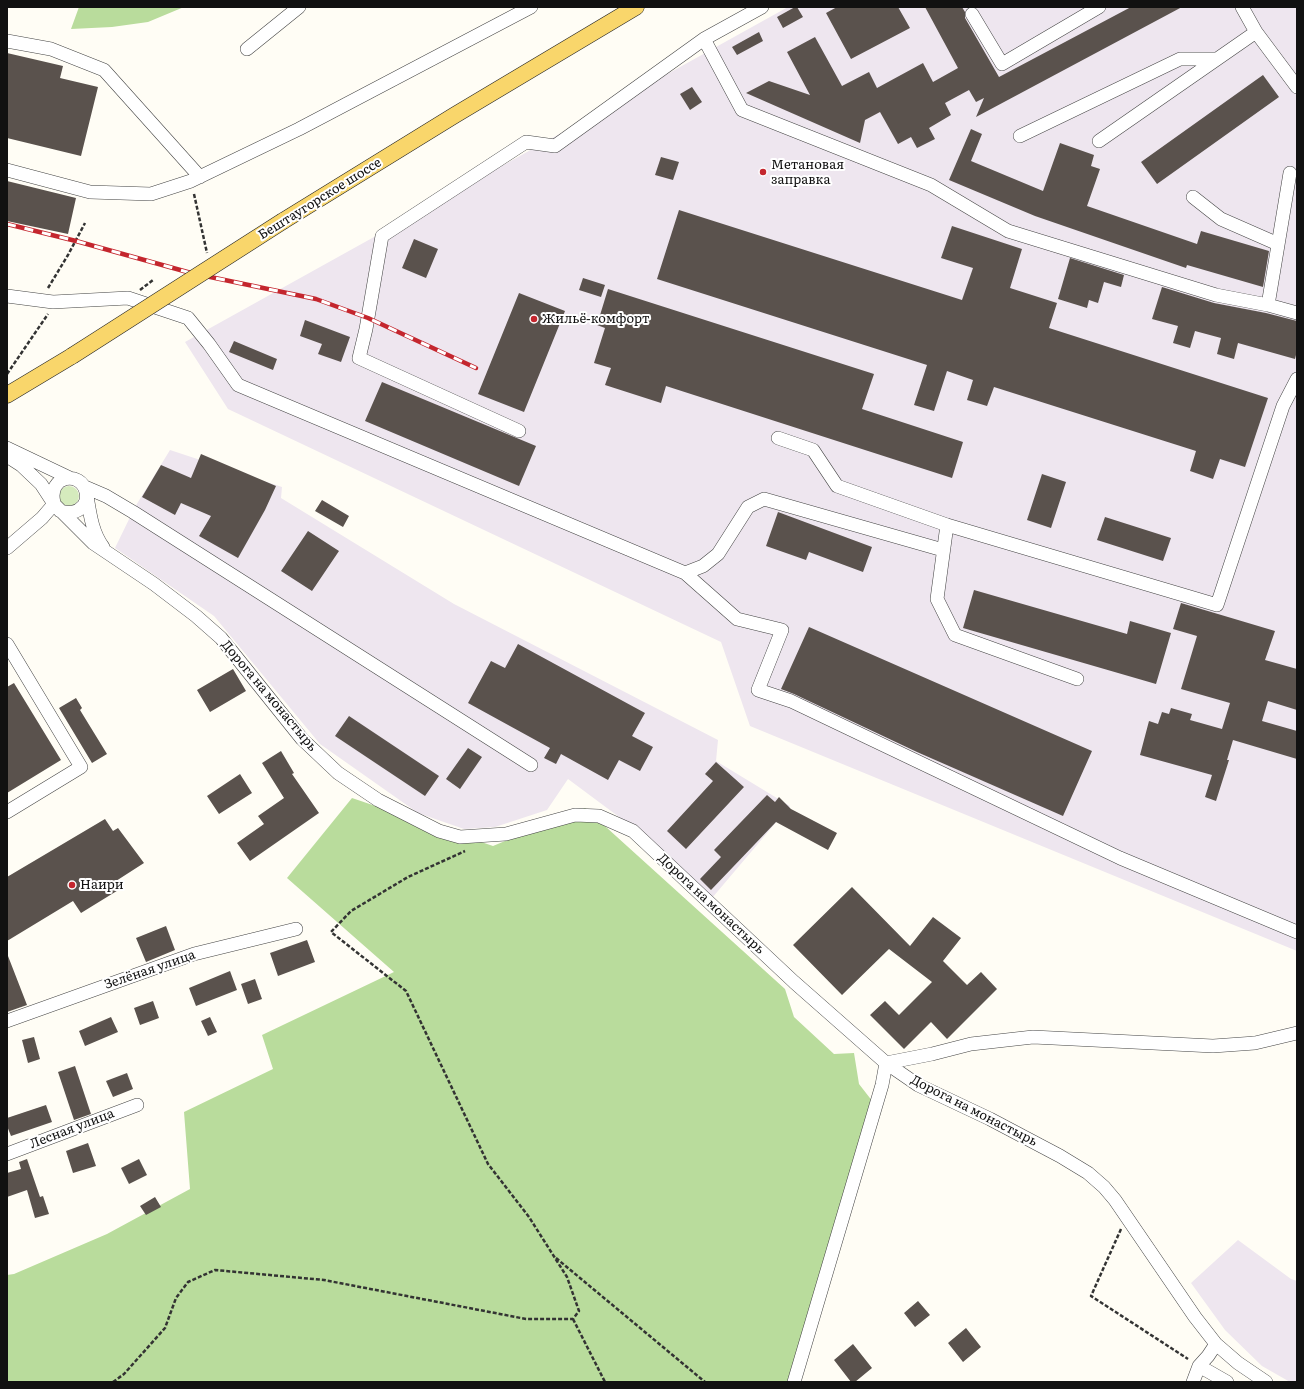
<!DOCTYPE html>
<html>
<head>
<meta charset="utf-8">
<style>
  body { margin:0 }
  #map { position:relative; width:1304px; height:1389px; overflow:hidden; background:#fffdf5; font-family:Literata,serif }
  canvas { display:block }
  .frame { position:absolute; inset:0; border:8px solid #111; pointer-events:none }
</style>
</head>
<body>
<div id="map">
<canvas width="1304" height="1389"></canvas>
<div class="frame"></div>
</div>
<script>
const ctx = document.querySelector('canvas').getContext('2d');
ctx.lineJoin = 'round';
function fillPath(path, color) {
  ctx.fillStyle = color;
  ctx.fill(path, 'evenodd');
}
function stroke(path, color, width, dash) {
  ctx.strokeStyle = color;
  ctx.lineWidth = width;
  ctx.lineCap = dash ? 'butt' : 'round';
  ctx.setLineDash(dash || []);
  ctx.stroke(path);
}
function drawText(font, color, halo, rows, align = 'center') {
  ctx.font = font + ' Literata,serif';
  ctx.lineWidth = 4;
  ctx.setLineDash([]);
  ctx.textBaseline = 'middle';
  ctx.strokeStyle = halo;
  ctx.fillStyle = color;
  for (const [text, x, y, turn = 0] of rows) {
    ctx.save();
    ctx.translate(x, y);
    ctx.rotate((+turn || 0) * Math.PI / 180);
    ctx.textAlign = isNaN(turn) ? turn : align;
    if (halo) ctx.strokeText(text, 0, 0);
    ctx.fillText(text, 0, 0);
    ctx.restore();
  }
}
fillPath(new Path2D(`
  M788 7H1297V951L750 726 721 642 228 409 185 342Z
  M170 450 282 487 281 498 454 604 718 740 716 761 790 806 712 898 650 840 568 779 547 810 495 827 464 829 418 813 320 744 214 616 115 548 135 507Z
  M1238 1240 1291 1279 1297 1281V1382H1290L1262 1366 1225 1330 1191 1283Z`), '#eee6ef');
fillPath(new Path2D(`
  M59 496a10 10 0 1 1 20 0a10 10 0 1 1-20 0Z`), '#d5ebbd');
fillPath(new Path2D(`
  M79 7H184L148 22 112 27 71 29Z
  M352 798 493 846 585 808 785 989 794 1017 834 1054 854 1053 859 1084 873 1102 792 1382H7V1275L14 1274 107 1234 190 1189 184 1112 273 1069 262 1035 394 972 287 878Z`), '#b9dc9c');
fillPath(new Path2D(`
  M795 7H797L803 17 783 28 777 17Z
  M837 7H898L910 28 851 59 826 13Z
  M925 7H962L965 12V18L999 77 1131 7H1182L976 117 984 98 976 102 969 90 945 103 951 115 929 128 935 139 917 148 911 137 898 144 880 112 865 120 860 143 746 93 769 81 810 95 787 52 815 37 842 86 869 72 877 88 923 63 933 82 958 68Z
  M759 32 763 41 737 55 732 47Z
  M7 53 63 66 60 78 98 87 81 156 7 138Z
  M1263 75 1279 97 1157 184 1141 162Z
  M692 87 702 102 690 110 680 94Z
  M971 129 982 134 971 161 1043 191 1060 143 1094 155 1091 166 1100 169 1087 206 1197 244 1201 231 1269 251 1263 287 1187 265 1186 268 1035 216 949 180Z
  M661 157 679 162 673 180 655 175Z
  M7 181 76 198 68 234 7 221Z
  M679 210 962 300 973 268 941 258 952 226 1022 249 1010 288 1057 303 1049 328 1268 398 1245 467 1220 459 1213 479 1190 471 1196 451 994 387 987 406 967 400 973 380 947 371 934 411 914 405 927 365 657 279Z
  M414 239 438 249 426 278 402 268Z
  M1070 258 1124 275 1121 287 1104 282 1098 303 1089 300 1087 308 1058 299Z
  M583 278 605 285 601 297 579 290Z
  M1162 287 1214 303 1266 313 1297 321V351L1295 359 1238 343 1234 359 1217 354 1221 338 1195 331 1190 348 1173 343 1178 326 1152 319Z
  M608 289 874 374 862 409 963 442 952 478 666 386 661 403 605 385 611 368 594 363 605 328 597 325Z
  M519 293 565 311 524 412 478 394Z
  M305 320 350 337 341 362 318 354 322 344 300 336Z
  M234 341 277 359 273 370 229 352Z
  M382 382 536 446 519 486 365 421Z
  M201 454 276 486 265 510 238 558 199 536 211 516 181 503 175 515 142 497 161 465 191 478Z
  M1042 474 1066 482 1051 528 1027 520Z
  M322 500 349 516 343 527 315 511Z
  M778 512 872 547 863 572 809 552 806 560 766 546Z
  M1105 517 1171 538 1163 561 1097 540Z
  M308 531 339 551 312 591 281 571Z
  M974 590 1127 634 1130 621 1171 633 1156 684 963 628Z
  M1181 603 1275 631 1265 660 1297 669V710L1268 701 1262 721 1297 731V759L1233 740 1227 760H1229L1216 801 1205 797 1212 775 1140 755 1149 721 1158 724 1162 712 1169 714 1171 708 1192 714 1190 720 1222 729 1230 703 1181 689 1197 636 1173 629Z
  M809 627 1092 751 1063 816 917 752 794 694 781 689Z
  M518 644 645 713 632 736 653 747 640 771 619 760 608 780 561 754 556 764 544 758 550 748 468 703 491 661 505 668Z
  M233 669 246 691 210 712 197 690Z
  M14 683 61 760 7 793V687Z
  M76 698 82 708 80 710 107 754 92 763 59 708Z
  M349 716 439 776 425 796 335 736Z
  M468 748 482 757 460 789 446 779Z
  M281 751 294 773 292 774 319 813 250 861 237 843 264 824 258 816 284 798 262 763Z
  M716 762 744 787 686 849 667 831 713 781 705 774Z
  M240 774 252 793 219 814 207 796Z
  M767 795 775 802 779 797 791 809 837 833 828 850 776 822 711 890 700 879 721 857 714 850Z
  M105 819 113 831 118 828 144 863 116 881 120 889 81 913 73 901 7 941V877Z
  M852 887 910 946 933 917 961 938 943 961 967 985 981 972 997 989 947 1039 931 1022 904 1049 870 1015 885 1001 899 1015 932 982 889 949 842 995 793 945Z
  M166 926 175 950 146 962 136 938Z
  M307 940 315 962 278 976 270 953Z
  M8 956 27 1005 7 1012V957Z
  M230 971 237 990 196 1006 189 988Z
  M255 979 262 999 248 1004 241 984Z
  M153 1001 159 1018 140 1025 134 1008Z
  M111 1017 118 1032 85 1046 79 1031Z
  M210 1017 217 1032 208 1036 201 1021Z
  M34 1037 40 1059 28 1063 22 1040Z
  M75 1066 91 1114 74 1120 58 1072Z
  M127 1073 133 1089 113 1097 106 1081Z
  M46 1105 52 1122 11 1136 7 1126V1118Z
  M88 1143 96 1166 73 1173 66 1151Z
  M27 1159 40 1197 43 1196 49 1214 35 1218 27 1190 7 1197V1173L21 1169 19 1162Z
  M139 1159 147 1175 129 1184 121 1168Z
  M155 1197 161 1207 146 1215 140 1206Z
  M918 1301 930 1315 915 1327 904 1313Z
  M966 1328 981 1347 963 1362 948 1343Z
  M853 1344 872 1368 855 1382H851L834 1360Z`), '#5a524d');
const minor = new Path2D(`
  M1242 7 1256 32 1297 87
  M972 14 1002 64 1099 7
  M704 39 742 110 931 185 1008 231 1216 295 1268 305 1297 313
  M7 41 51 49 104 70 200 177
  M247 49 299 7
  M1020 136 1180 59H1216
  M1099 141 1256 32
  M7 170 90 192 151 194 191 181 299 129 531 7
  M1193 197 1221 219 1278 244
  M7 296 53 302 128 298 188 318 209 344 238 385 685 573 737 619 782 630 758 690 791 701 1120 858 1297 932
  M1268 305 1290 173
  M519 431 359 358 366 329 382 236 526 142 555 146 704 39 762 7
  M778 438 813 450 837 486 947 525 1217 605 1283 406 1297 379
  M7 448 70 478
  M7 456 21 465 41 484 54 504 93 543 154 584 196 616 221 638 302 739 338 773 378 800 439 831 460 837 506 834 575 815 599 816 633 831 794 982 886 1063 918 1085 990 1119 1060 1156 1088 1173 1104 1187 1115 1200 1195 1317 1216 1344 1238 1363 1266 1382
  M85 487 106 496 133 512 531 765
  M87 496C90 514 92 532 103 547
  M54 503C47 475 81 470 86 492 87 497 86 503 83 506 76 514 69 513 60 511
  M947 525 937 599 955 635 1077 679
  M7 548 42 518 54 504
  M685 573 703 566 718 554 748 507 764 499 943 550
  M7 644 81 767 7 812
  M7 1021 194 954 296 929
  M886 1063 932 1054 971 1044 1033 1037 1213 1046 1255 1043 1297 1033
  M7 1154 137 1105
  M1199 1366 1227 1382
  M794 1382 882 1085 886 1063
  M1193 1382 1199 1366 1208 1356 1216 1344`);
const major = new Path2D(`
  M283 221 455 115 636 7
  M7 395 72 356`);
stroke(minor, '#444', 14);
stroke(major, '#222', 17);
stroke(new Path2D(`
  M194 194 207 253
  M48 288 68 255 85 223
  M140 290 153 280
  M7 374 48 314
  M1121 1229 1091 1296 1188 1359
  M556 1258 705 1382
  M573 1319 605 1382
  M113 1382 124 1374 165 1328 176 1298 188 1282 215 1270 324 1280 526 1319H573L579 1311 567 1277 529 1217 488 1164 406 991 331 932 351 911 408 877 465 851`), '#333', 2.5, [4, 2]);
stroke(minor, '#fff', 13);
stroke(major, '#f9d66b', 16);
const rail = new Path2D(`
  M7 224 76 241 191 273 316 299 368 318 476 368`);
stroke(rail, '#c4262e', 4.5);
stroke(rail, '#fff', 3, [9]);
const majorBridge = new Path2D(`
  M72 356 283 221`);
stroke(majorBridge, '#222', 17, []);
stroke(majorBridge, '#f9d66b', 16);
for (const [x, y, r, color] of [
  [763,172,4,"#c4262e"],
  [534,319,4,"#c4262e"],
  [72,885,4,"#c4262e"]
]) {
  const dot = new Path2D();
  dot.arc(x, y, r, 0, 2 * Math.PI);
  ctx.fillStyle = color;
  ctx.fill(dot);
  stroke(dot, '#fff', 1.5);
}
drawText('13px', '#111', '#fff', [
  ["Метановая",771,165],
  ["заправка",771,180],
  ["Жильё-комфорт",542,319],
  ["Наири",80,885]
], 'left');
drawText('13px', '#111', '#fff', [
  ["Бештаугорское шоссе",320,199,-32],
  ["Дорога на монастырь",269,696,50],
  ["Дорога на монастырь",711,904,43],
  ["Зелёная улица",150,970,-19],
  ["Дорога на монастырь",974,1111,27],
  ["Лесная улица",72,1129,-21]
]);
</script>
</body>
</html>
